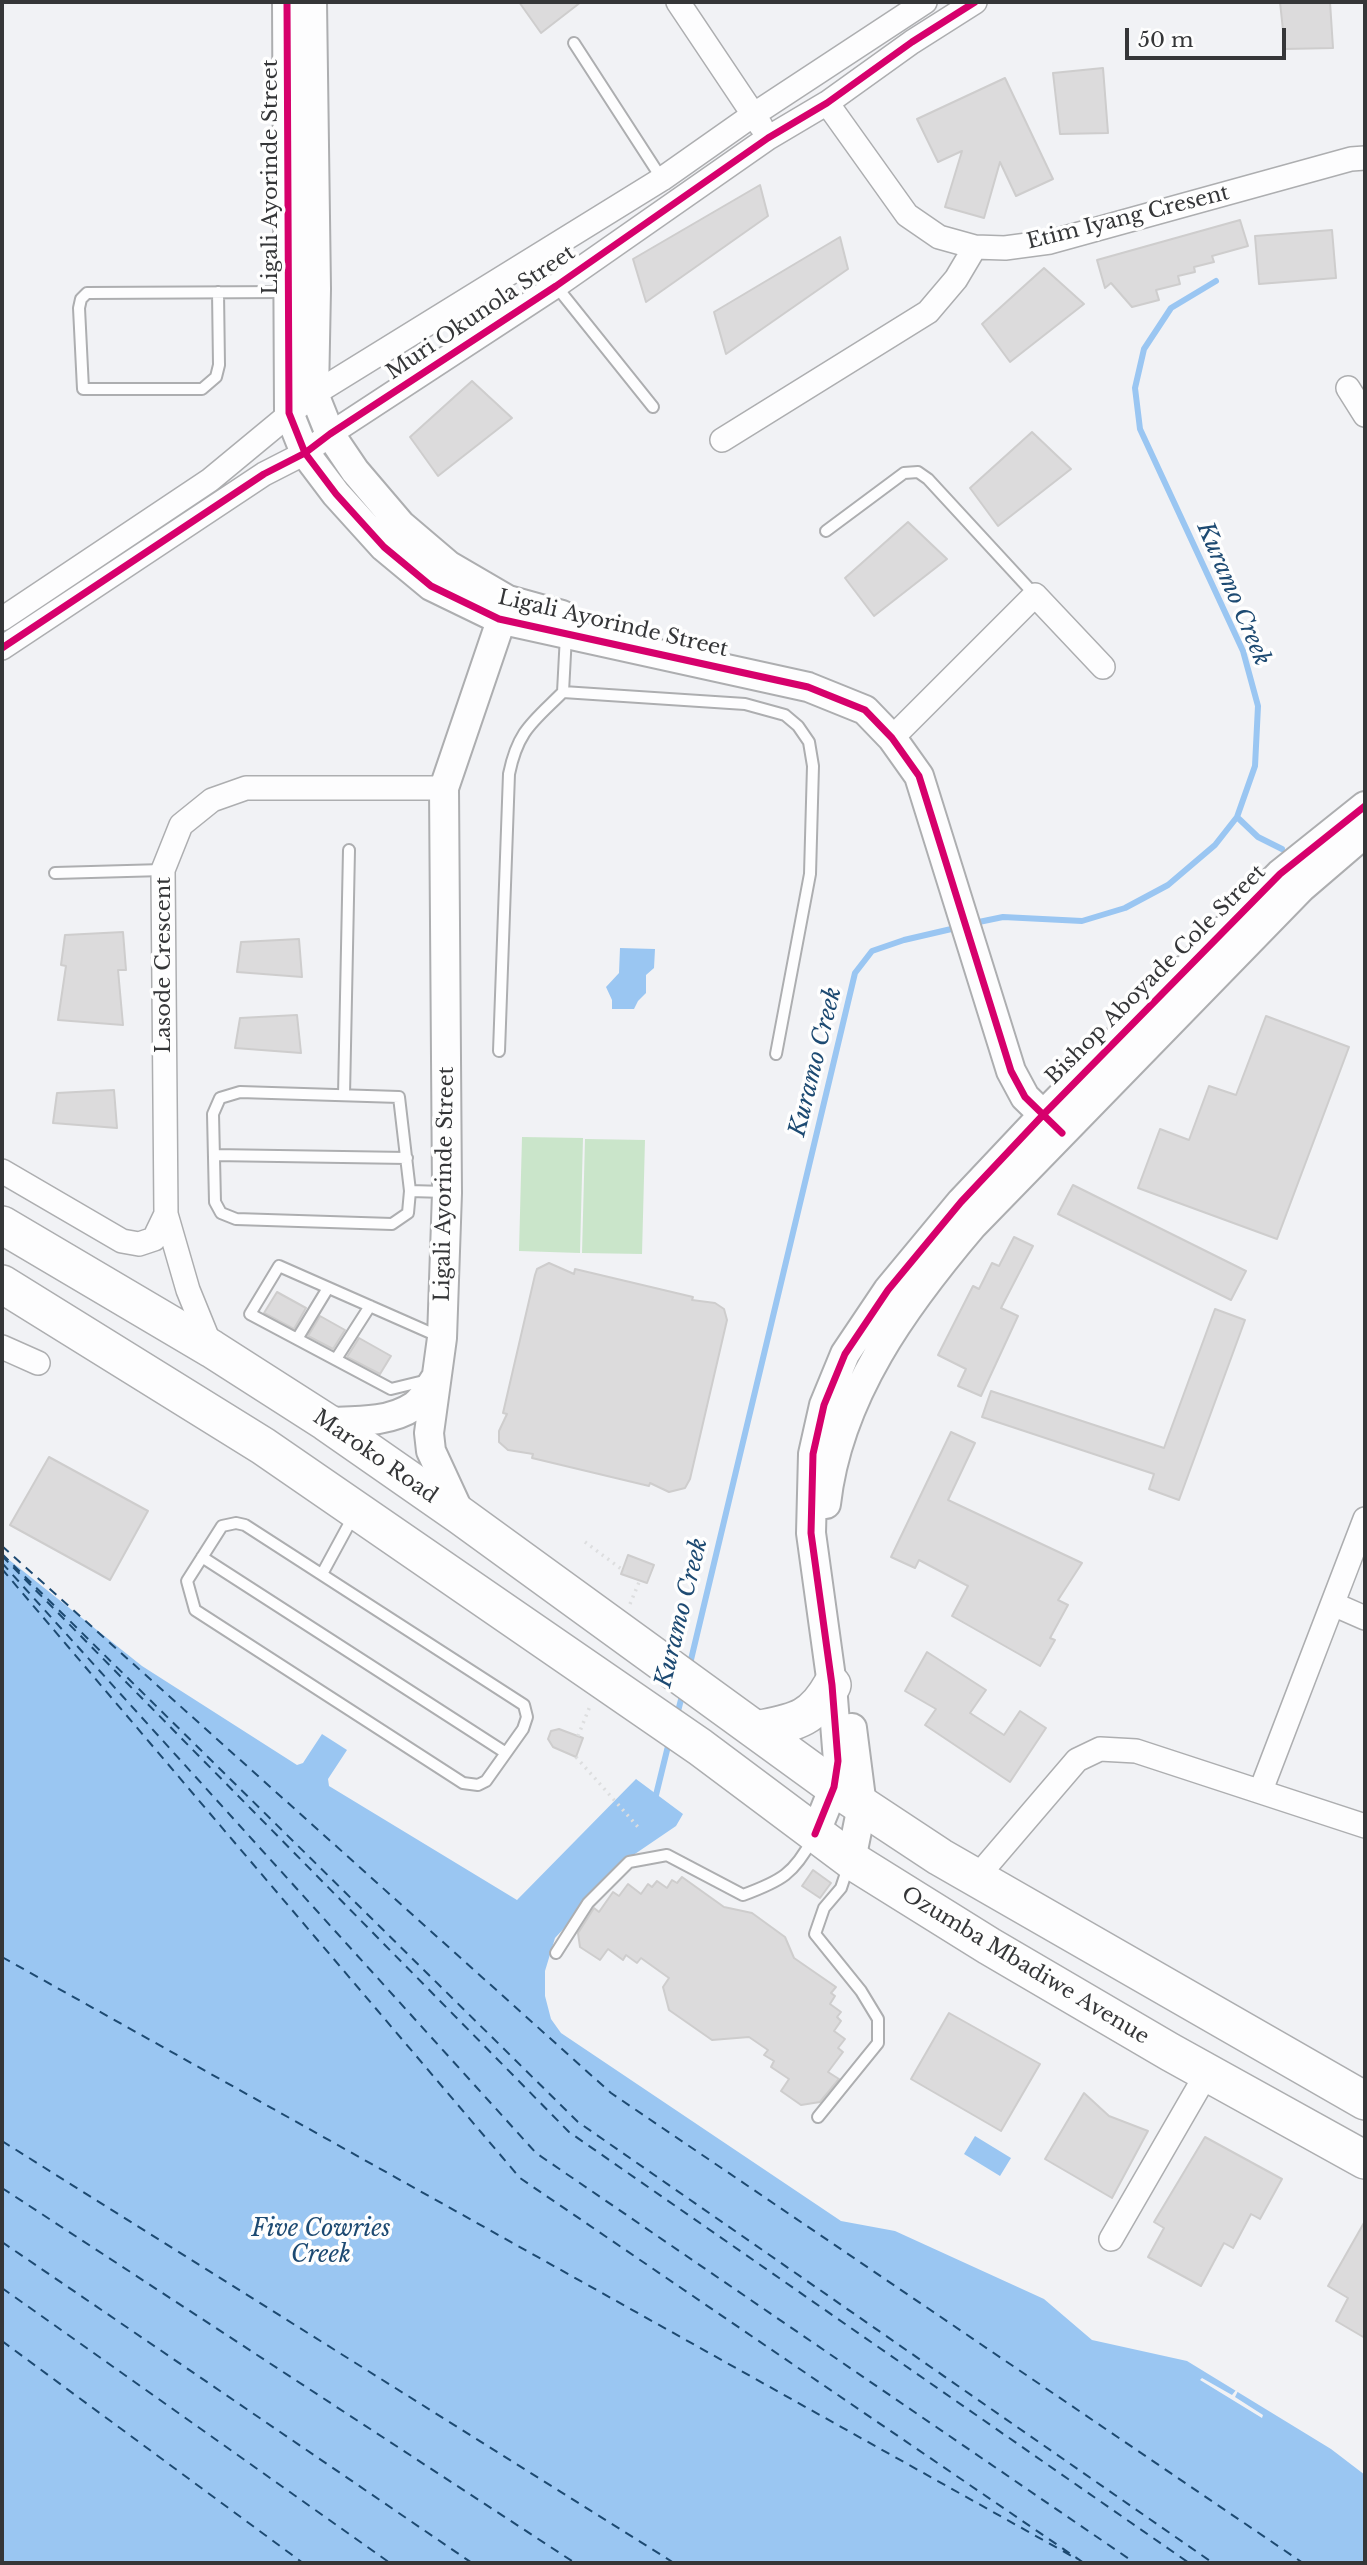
<!DOCTYPE html>
<html>
<head>
<meta charset="utf-8">
<style>
  body { margin:0 }
  #map { position:relative; width:1367px; height:2565px; overflow:hidden; background:#f1f2f5; font-family:"Libre Baskerville",serif }
  canvas { display:block }
  .frame { position:absolute; inset:0; border:4px solid #353638; pointer-events:none }
  .scale { position:absolute; left:1125px; top:28px; width:161px; height:32px; box-sizing:border-box; border:4px solid #353638; border-top:0; padding-left:9px; font-size:21px; line-height:24px; white-space:nowrap; color:#353638; -webkit-text-stroke:5px #fefefe; paint-order:stroke }
</style>
</head>
<body>
<div id="map">
<canvas width="1367" height="2565"></canvas>
<div class="frame"></div>
<div class="scale">50 m</div>
</div>
<script>
const ctx = document.querySelector('canvas').getContext('2d');
ctx.lineJoin = 'round';
function fillPath(path, color) {
  ctx.fillStyle = color;
  ctx.fill(path, 'evenodd');
}
function stroke(path, color, width, dash) {
  ctx.strokeStyle = color;
  ctx.lineWidth = width;
  ctx.lineCap = dash ? 'butt' : 'round';
  ctx.setLineDash(dash || []);
  ctx.stroke(path);
}
function drawText(font, color, halo, rows, align = 'center') {
  ctx.font = font + ' "Libre Baskerville",serif';
  ctx.lineWidth = 7;
  ctx.setLineDash([]);
  ctx.textBaseline = 'middle';
  ctx.strokeStyle = halo;
  ctx.fillStyle = color;
  for (const [text, x, y, turn = 0] of rows) {
    ctx.save();
    ctx.translate(x, y);
    ctx.rotate((+turn || 0) * Math.PI / 180);
    ctx.textAlign = isNaN(turn) ? turn : align;
    if (halo) ctx.strokeText(text, 0, 0);
    ctx.fillText(text, 0, 0);
    ctx.restore();
  }
}
fillPath(new Path2D(`
  M522 1137 583 1138 580 1253 519 1251Z
  M585 1139 645 1140 642 1254 582 1253Z`), '#cae5ca');
fillPath(new Path2D(`
  M620 948 655 949 654 968 646 975V993L638 1001 634 1009H612V1000L606 987 619 973Z
  M2 1552 8 1559 142 1666 297 1765 303 1763 322 1734 347 1750 328 1779 329 1786 517 1900 636 1779 683 1814 676 1826 629 1858 555 1938 545 1971V1996L551 2019 561 2033 841 2221 895 2231 1044 2299 1092 2340 1187 2361 1331 2449 1365 2475V2563H2Z
  M975 2136 1011 2158 1000 2176 964 2154Z`), '#9ac6f2');
fillPath(new Path2D(`
  M1202 2378 1232 2395 1236 2390 1238 2391 1235 2397 1263 2415 1262 2418 1200 2380Z`), '#f1f2f5');
stroke(new Path2D(`
  M1237 817 1258 837 1282 849
  M974 923 1003 917 1082 921 1125 908 1168 885 1215 845 1237 817 1255 766 1258 706 1243 651 1140 429 1135 388 1144 349 1171 308 1216 281
  M689 1668 855 973 872 951 904 940 960 927
  M677 1715 683 1692
  M656 1795 669 1742`), '#9ac6f2', 6);
stroke(new Path2D(`
  M2 1546 611 2093 1303 2563
  M2 1554 578 2122 1213 2563
  M2 1556 569 2132 1189 2563
  M2 1563 536 2153 1135 2563
  M2 1569 520 2178 1084 2563
  M2 1957 1077 2559
  M2 2141 674 2563
  M2 2188 575 2563
  M2 2242 472 2563
  M2 2288 390 2563
  M2 2341 303 2563`), '#1d4a72', 2, [9, 7]);
const building = new Path2D(`
  M519 2H581L541 33Z
  M1280 2H1330L1333 48 1285 49Z
  M1103 68 1108 133 1060 134 1053 73Z
  M1005 78 1053 179 1016 196 1000 162 984 218 945 207 962 151 938 162 917 119Z
  M760 185 768 216 646 302 633 259Z
  M1240 220 1248 246 1212 256 1214 262 1194 267 1195 272 1178 276 1180 284 1156 290 1159 300 1132 307 1111 283 1105 288 1097 260Z
  M1332 230 1336 278 1259 284 1255 236Z
  M840 237 848 269 726 354 714 312Z
  M1044 268 1084 304 1010 362 982 324Z
  M472 381 512 418 438 476 410 437Z
  M1032 432 1071 469 998 526 970 488Z
  M908 522 947 559 874 616 845 578Z
  M123 932 126 970H118L123 1025 58 1020 66 966 61 965 65 935Z
  M299 939 302 977 237 972 241 942Z
  M297 1015 301 1053 235 1048 240 1018Z
  M1266 1016 1349 1047 1277 1239 1138 1188 1160 1129 1189 1140 1209 1086 1236 1095Z
  M114 1090 117 1128 53 1123 57 1093Z
  M1073 1185 1246 1271 1231 1300 1058 1214Z
  M1014 1237 1033 1246 1001 1308 1018 1316 981 1396 958 1386 966 1369 938 1355 973 1286 979 1289 992 1263 999 1266Z
  M549 1263 574 1274 575 1269 693 1297 692 1300 715 1303 724 1309 727 1320 690 1479 685 1488 669 1492 650 1483 649 1486 532 1458 533 1454 508 1450 499 1442V1431L507 1414 503 1413 535 1275 537 1269Z
  M277 1292 306 1308 294 1329 264 1313Z
  M1215 1309 1245 1320 1179 1500 1149 1489 1154 1474 982 1417 991 1391 1164 1448Z
  M320 1316 345 1330 333 1349 308 1336Z
  M359 1338 391 1356 380 1374 347 1357Z
  M951 1432 975 1443 948 1500 1082 1563 1058 1600 1068 1605 1050 1638 1055 1640 1040 1666 952 1616 968 1586 919 1560 915 1568 891 1557Z
  M49 1457 148 1511 110 1580 10 1525Z
  M628 1555 654 1565 647 1583 621 1574Z
  M927 1652 986 1690 970 1713 1004 1735 1020 1711 1046 1728 1010 1782 925 1725 936 1709 905 1691Z
  M559 1729 583 1738 576 1757 553 1747 548 1739 551 1731Z
  M813 1870 831 1883 820 1898 802 1886Z
  M682 1877 724 1907 752 1913 785 1937 794 1958 836 1987 831 1993 835 1996 830 2004 841 2012 837 2017 841 2021 834 2031 845 2039 838 2048 843 2052 828 2072 839 2079 820 2102 801 2105 781 2091 789 2079 771 2067 774 2061 764 2055 768 2050 749 2037 712 2040 669 2010 663 1987 669 1978 641 1958 637 1963 626 1955 623 1960 608 1949 600 1960 580 1947 578 1933 594 1908 599 1912 613 1892 619 1896 628 1884 641 1894 648 1884 652 1887 657 1881 667 1888 672 1880 677 1883Z
  M949 2013 1040 2064 1001 2131 911 2079Z
  M1084 2093 1109 2116 1148 2131 1112 2198 1045 2159Z
  M1205 2137 1282 2179 1260 2219 1251 2214 1233 2248 1224 2243 1201 2286 1148 2257 1164 2228 1154 2222Z
  M1365 2221V2338L1336 2321 1348 2298 1328 2286Z`);
fillPath(building, '#dcdbdc');
stroke(building, '#cecdcd', 2);
const service = new Path2D(`
  M574 43 662 179
  M556 286 653 407
  M218 292 219 365 216 377 202 389H83L79 308 81 299 87 293 286 292
  M826 531 904 473 918 472 928 479 1035 595
  M563 692 745 704 785 715 798 726 809 742 813 766 810 874 776 1054
  M55 873 163 870
  M499 1051 509 774C518 730 533 722 563 692L566 635
  M240 1092 399 1097 410 1191 408 1213 392 1224 236 1219 221 1213 215 1202 213 1114 220 1098Z
  M344 1095 349 850
  M214 1155 407 1158
  M410 1191 445 1192
  M297 1339 328 1288
  M336 1359 370 1306
  M428 1380 391 1389 250 1314 279 1266 440 1337
  M236 1523 245 1525 524 1705 527 1717 523 1729 486 1781 478 1785 463 1783 195 1610 187 1581 222 1526Z
  M202 1557 506 1753
  M322 1574 354 1515
  M556 1953 588 1903 629 1862 667 1855 743 1895C781 1881 794 1874 813 1838
  M818 2117 878 2043V2019L861 1991 815 1934 824 1908 841 1888 849 1864`);
const minor = new Path2D(`
  M678 2 761 126
  M827 103 907 215 939 237 975 247 1005 248 1050 242 1351 159 1365 158
  M1348 388 1365 415
  M722 440 928 312 956 279 975 247
  M2 619 210 480 314 394 662 179 753 115 925 2
  M2 648 264 474 305 453 330 434 556 286 768 138 827 103 912 42 975 2
  M892 738 1035 595 1103 667
  M2 1171 122 1241 139 1244 154 1239 166 1214 163 870 181 825 212 800 246 788H444
  M166 1214 188 1290 212 1349
  M2 1347 38 1363
  M1333 1604 1365 1618
  M1261 1790 1365 1519
  M976 1878 1077 1760 1100 1749 1136 1751 1365 1826
  M1111 2239 1207 2073`);
const tertiary = new Path2D(`
  M287 2 289 413 305 453 336 494 384 547 431 586 499 619 808 687 865 710 892 738 919 776 1011 1071 1025 1097 1062 1133
  M312 2 316 289 314 394 330 434 355 471 401 525 448 565 508 600 562 615
  M326 1422C355 1421 389 1423 414 1406 423 1400 429 1388 435 1379
  M826 1504C838 1396 905 1305 973 1225L1301 888 1365 833
  M461 1516 431 1451 429 1433 442 1338 447 1193 444 788 507 603
  M815 1834 834 1787 838 1761 832 1685 811 1533 813 1454 824 1405 845 1354 888 1290 961 1202 1043 1115 1280 874 1365 806
  M851 1860 862 1806 852 1728`);
const trunk = new Path2D(`
  M2 1225 212 1349 326 1422 461 1516 834 1787 940 1857 1365 2101
  M2 1284 263 1446 700 1747 851 1860 989 1946 1170 2052 1365 2160
  M756 1730C794 1722 812 1721 832 1685`);
stroke(service, '#adaeb0', 14);
stroke(minor, '#adaeb0', 26);
stroke(tertiary, '#adaeb0', 32);
stroke(trunk, '#adaeb0', 40);
stroke(new Path2D(`
  M585 1542 628 1574
  M630 1604 640 1580
  M578 1736 590 1706
  M576 1757 638 1827`), '#dddedf', 3.5, [2, 5]);
stroke(service, '#fdfdfe', 10);
stroke(minor, '#fdfdfe', 23);
stroke(tertiary, '#fdfdfe', 28);
stroke(trunk, '#fdfdfe', 37);
stroke(new Path2D(`
  M287 2 289 413 305 453 336 494 384 547 431 586 499 619 808 687 865 710 892 738 919 776 1011 1071 1025 1097 1062 1133
  M2 648 264 474 305 453 330 434 556 286 768 138 827 103 912 42 975 2
  M815 1834 834 1787 838 1761 832 1685 811 1533 813 1454 824 1405 845 1354 888 1290 961 1202 1043 1115 1280 874 1365 806`), '#d6006c', 7);
drawText('21px', '#353638', '#fefefe', [
  ["Ligali Ayorinde Street",271,177,-90],
  ["Etim Iyang Cresent",1128,218,-14],
  ["Muri Okunola Street",481,313,-34],
  ["Ligali Ayorinde Street",613,624,13],
  ["Lasode Crescent",164,965,-90],
  ["Bishop Aboyade Cole Street",1156,975,-45],
  ["Ligali Ayorinde Street",445,1184,-89],
  ["Maroko Road",375,1457,35],
  ["Ozumba Mbadiwe Avenue",1025,1966,31]
]);
drawText('italic 23px', '#1d4a72', '#fefefe', [
  ["Kuramo Creek",1233,594,67],
  ["Kuramo Creek",816,1062,-76],
  ["Kuramo Creek",682,1613,-76],
  ["Five Cowries",321,2230],
  ["Creek",321,2256]
]);
</script>
</body>
</html>
